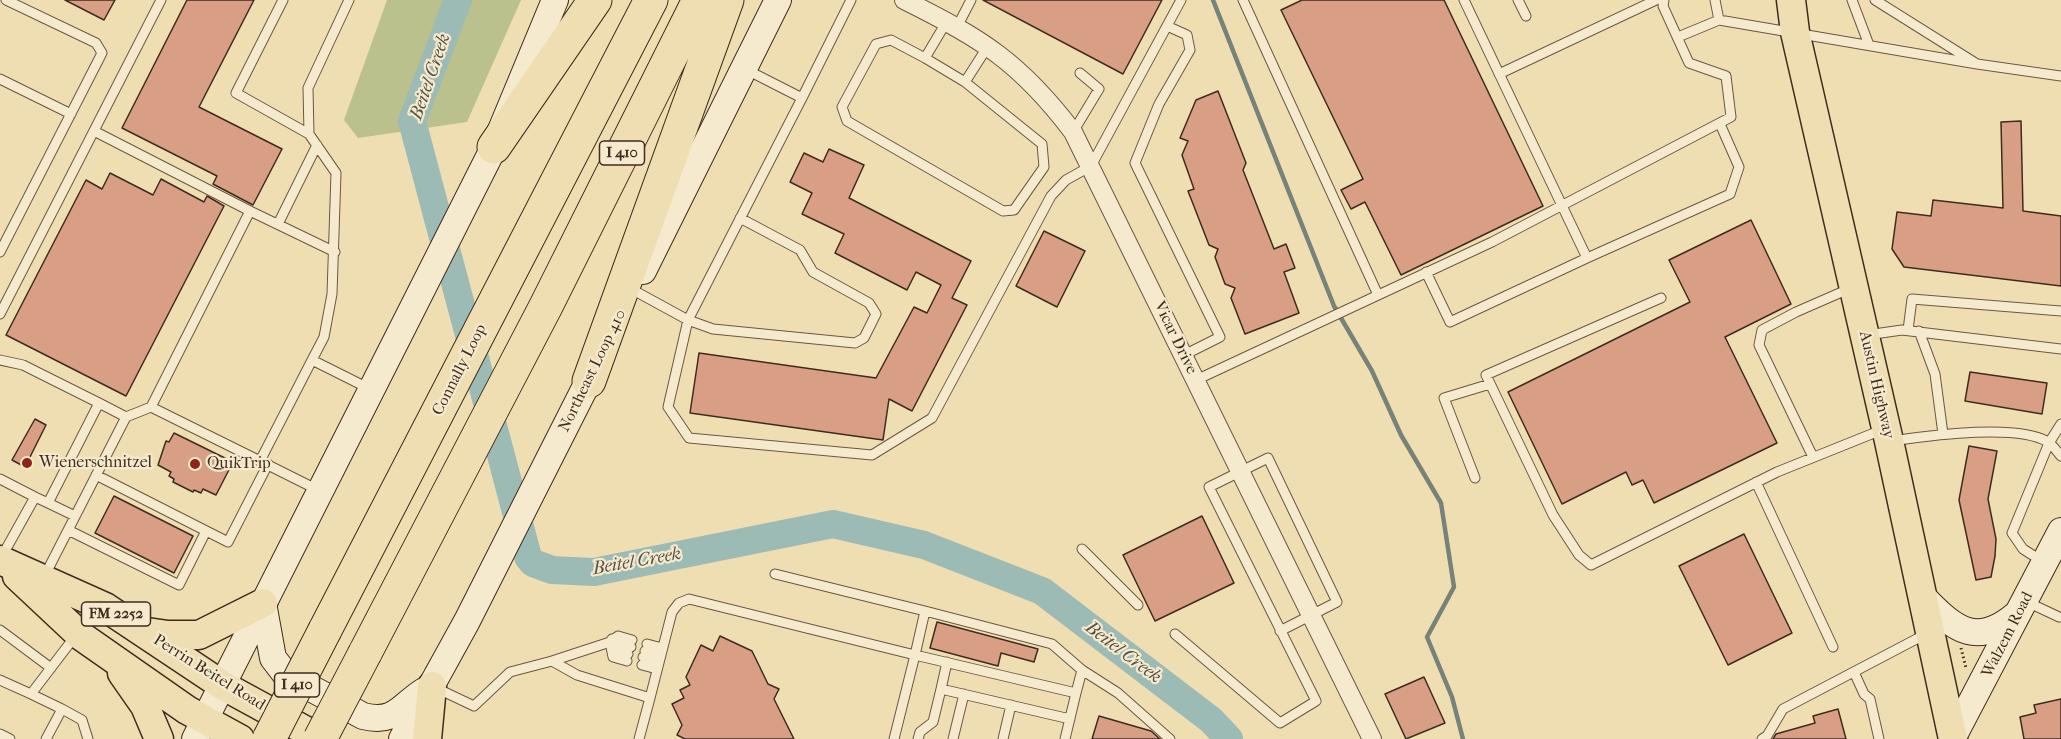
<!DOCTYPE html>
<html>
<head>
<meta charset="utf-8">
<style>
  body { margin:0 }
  canvas { display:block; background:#f0deb3 }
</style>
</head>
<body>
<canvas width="2061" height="739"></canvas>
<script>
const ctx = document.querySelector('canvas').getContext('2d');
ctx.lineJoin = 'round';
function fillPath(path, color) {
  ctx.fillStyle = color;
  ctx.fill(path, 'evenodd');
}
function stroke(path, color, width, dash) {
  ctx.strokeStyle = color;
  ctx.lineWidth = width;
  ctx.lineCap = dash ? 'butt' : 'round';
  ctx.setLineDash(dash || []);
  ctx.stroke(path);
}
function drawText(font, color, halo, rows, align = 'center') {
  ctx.font = font + ' "IM FELL French Canon",serif';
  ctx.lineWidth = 4.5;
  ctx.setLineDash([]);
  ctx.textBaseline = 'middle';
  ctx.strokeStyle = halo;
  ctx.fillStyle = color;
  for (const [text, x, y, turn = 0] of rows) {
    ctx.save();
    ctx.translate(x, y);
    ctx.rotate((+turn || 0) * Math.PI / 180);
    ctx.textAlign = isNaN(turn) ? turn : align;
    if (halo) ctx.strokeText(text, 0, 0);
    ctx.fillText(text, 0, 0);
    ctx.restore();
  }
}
fillPath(new Path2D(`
  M387 0H521L467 122 358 138 344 120Z`), '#bbc18c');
stroke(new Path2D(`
  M1213 0 1334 306 1372 371 1401 435 1441 503 1454 587 1427 637 1452 697 1463 739`), '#778279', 4.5);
stroke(new Path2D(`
  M458 0 412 121 528 557 533 563 552 570 594 572 833 524 924 545 1042 591 1211 720 1229 739`), '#9dbbb5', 28);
const building = new Path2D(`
  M65 0H115L104 20Z
  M187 0H254L199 107 282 149 253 205 213 184 217 176 122 128Z
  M983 0H1162L1123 74Z
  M1302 0H1444L1543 206 1401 275 1365 202 1351 209 1341 190 1363 179 1281 10Z
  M1218 91 1246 163 1243 170 1274 249 1286 244 1295 268 1284 272 1299 313 1245 334 1231 298 1235 288 1225 284 1215 257 1218 249 1209 245 1188 191 1194 189 1182 155 1188 141 1180 138 1196 100Z
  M2021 121 2023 211 2061 216V286L1904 267 1892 249 1897 212 1931 216 1933 200 2003 208 2001 122Z
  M829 149 864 165 849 198 971 261 952 298 967 305 912 411 889 399 883 440 690 413 699 353 876 378 914 307 927 313 941 285 916 272 907 290 835 253 844 234 802 214 812 193 790 182 804 153 823 162Z
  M110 173 153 195 161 179 204 202 207 196 224 206 126 396 6 335 86 180 102 189Z
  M1751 220 1791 304 1725 337 1777 443 1654 503 1643 480 1632 485 1626 472 1562 504 1508 392 1690 302 1669 260Z
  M1044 231 1085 251 1057 307 1016 286Z
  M1970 372 2047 383 2042 414 1965 401Z
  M35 419 46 425 25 467 12 460Z
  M174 433 233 462 216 495 203 489 201 493 194 490 193 492 173 482 174 479 169 476 171 472 158 465 166 441 169 442Z
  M1969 446 1997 451 1988 499 1996 539 1995 556 1991 577 1976 580 1959 500Z
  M114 496 193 536 174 573 95 533Z
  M1202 516 1234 583 1155 621 1123 555Z
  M1744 534 1792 633 1728 665 1679 566Z
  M937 622 1038 649 1034 662 1001 653 998 666 930 648Z
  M720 636 752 651 768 684 779 689 774 699 794 739H685L677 735 682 725 672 704 684 698 680 690 690 685 686 677 701 645 713 651Z
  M1424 677 1445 723 1406 739 1385 694Z
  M2061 699V739H2024L2020 717 2036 713 2034 705Z
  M1838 709 1846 739H1773L1776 734 1815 723 1813 716Z
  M1099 716 1151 731 1160 739H1092Z`);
fillPath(building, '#d89f85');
stroke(building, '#3f2c1e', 1.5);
const service = new Path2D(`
  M283 0 236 93 309 134 336 173 332 294 324 337 312 360 370 389
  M1243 0 1378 295
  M1518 0 1526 16
  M1715 0 1719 20
  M1852 0 1869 45
  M947 21 925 58 891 40 876 44 842 107 847 121 1003 211 1014 210 1044 167 1042 144 965 82 988 46
  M1167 26 1187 35 1190 50 1159 104 1135 163 1220 337 1184 355
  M957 27 971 0
  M1678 37 1719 20 1977 64 1875 0
  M925 58 965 82
  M1977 64 2061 76
  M1499 74 1656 0
  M0 79 71 114
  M802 98 851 0
  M94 131 250 211
  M1073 132 1099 89 1080 73
  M309 134 308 88 349 0
  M740 218 800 250 813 272 869 303 876 314 864 338 855 343 713 329 688 320 802 98 745 69
  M278 224 317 145
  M0 252 102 53 96 43 6 0
  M1587 258 1730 194 1739 167 1720 124
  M1426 272 1450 322 1587 258 1464 0
  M633 290 688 320 668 407 689 438 872 455 932 418 1051 196 1066 180 1091 166 1181 0
  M1661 298 1486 375 1553 515 1579 555 1591 565 1777 472 1884 429
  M0 314 161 0
  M1908 330 1912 299 2061 311
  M1919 331 1935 374 1943 434
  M1867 335 1902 330 2061 349
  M0 360 23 365 99 403 48 503 35 497
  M1196 380 1492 242 1731 117 1726 76 1689 63 1663 6 1664 0
  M99 403 126 417
  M151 407 250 211 335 252
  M1891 441C1928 436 2017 423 2048 442 2053 445 2057 452 2061 456
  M1813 457 1759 345 1762 330 1796 312 1851 288
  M262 462 320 491
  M96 475 228 542 268 464
  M1475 478 1444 398 1490 384
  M0 479 35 497 1 558
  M1756 482 1833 647
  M48 503 75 516
  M68 530 179 585 206 531
  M1082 549 1138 605
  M2042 561 2023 549 2012 533 2049 443 2061 424
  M775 574 925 611 915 655 1076 693 1065 739
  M44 577 126 417 151 407 260 461 312 360
  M2025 601 2059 617
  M925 611 1052 644 1082 670
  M0 630 51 668
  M1175 634 1280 723 1316 701 1209 487 1268 458 1337 602 1280 631
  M612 639 610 642 613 657 627 661
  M610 642 631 647
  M611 644 615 650 628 654
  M647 644 662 648
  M645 651 660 655
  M643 657 659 661
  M552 661 610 642 618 636 632 640
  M947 662 941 689 1070 719
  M642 665 657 669
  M1854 672 1864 694 1870 699 1879 739
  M0 680 31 694 76 635
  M436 688 474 706 510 672 552 661 577 675 650 698 639 739
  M1076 693 1082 670 1118 693 1170 739
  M31 694 62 709 46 739
  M650 698 672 612 679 603 689 599 915 655 894 739
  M62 709 82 720 88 739
  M0 734 10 739
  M918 739 920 732 933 722 941 689
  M953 739 964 694
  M1003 739 1011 705
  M1762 739 1767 736 1783 709 1926 634`);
const minor = new Path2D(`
  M904 0C981 38 1020 62 1073 132L1372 739`);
const secondary = new Path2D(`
  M643 271 778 0
  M1924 598C1956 631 1978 648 2018 613
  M263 603 273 658 286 675 363 716C396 724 400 706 424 691
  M1953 737 2061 531
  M195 739 494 147 555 0
  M402 739 467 621 596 366`);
const primary = new Path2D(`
  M1791 0 1795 32 1889 441 1953 739
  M0 560 105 607 222 685 321 739
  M17 576 81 636 187 710 240 739
  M147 632 168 635H199L263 603
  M122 673 145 706 159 739
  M427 739 432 686`);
const motorway = new Path2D(`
  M494 147 595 0
  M589 381 727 0
  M325 630 651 0
  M365 653 546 306 699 0`);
stroke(service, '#6b5843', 11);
stroke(minor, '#6b5843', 20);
stroke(secondary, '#3f2c1e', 28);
stroke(primary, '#3f2c1e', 31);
stroke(motorway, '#3f2c1e', 35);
stroke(new Path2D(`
  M1961 648 1966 668`), '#3f2c1e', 3, [1.5, 3]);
stroke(service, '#f5eace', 9);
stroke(minor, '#f5eace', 18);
stroke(secondary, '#f5eace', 26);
stroke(primary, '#f0deb3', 28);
stroke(motorway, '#f0deb3', 33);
const motorwayBridge = new Path2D(`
  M269 739 325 630
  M320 739 365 653`);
stroke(motorwayBridge, '#3f2c1e', 35, []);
stroke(motorwayBridge, '#f0deb3', 33);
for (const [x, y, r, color] of [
  [27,463,6,"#8f2418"],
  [195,464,6,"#8f2418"]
]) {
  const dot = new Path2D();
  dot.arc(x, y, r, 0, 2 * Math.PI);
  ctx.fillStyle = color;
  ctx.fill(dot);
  stroke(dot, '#f5eace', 2);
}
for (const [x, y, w] of [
  [622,153,45],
  [116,614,69],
  [297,685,45]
]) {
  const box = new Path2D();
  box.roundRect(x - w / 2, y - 12, w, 24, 4.5);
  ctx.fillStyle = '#f5eace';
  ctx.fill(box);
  stroke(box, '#3f2c1e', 1.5);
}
drawText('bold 15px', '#3f2c1e', null, [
  ["I 410",622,153],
  ["FM 2252",116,614],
  ["I 410",297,685]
]);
drawText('16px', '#3f2c1e', '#f5eace', [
  ["Vicar Drive",1175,338,64],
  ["Connally Loop",460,370,-63],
  ["Northeast Loop 410",593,371,-64],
  ["Austin Highway",1876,385,77],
  ["Walzem Road",2008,635,-63],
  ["Perrin Beitel Road",209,673,32]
]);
drawText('16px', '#3f2c1e', '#f5eace', [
  ["Wienerschnitzel",39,463],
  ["QuikTrip",207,464]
], 'left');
drawText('italic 18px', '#565044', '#f5eace', [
  ["Beitel Creek",431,77,-71],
  ["Beitel Creek",637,562,-10],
  ["Beitel Creek",1123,653,37]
]);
</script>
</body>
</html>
